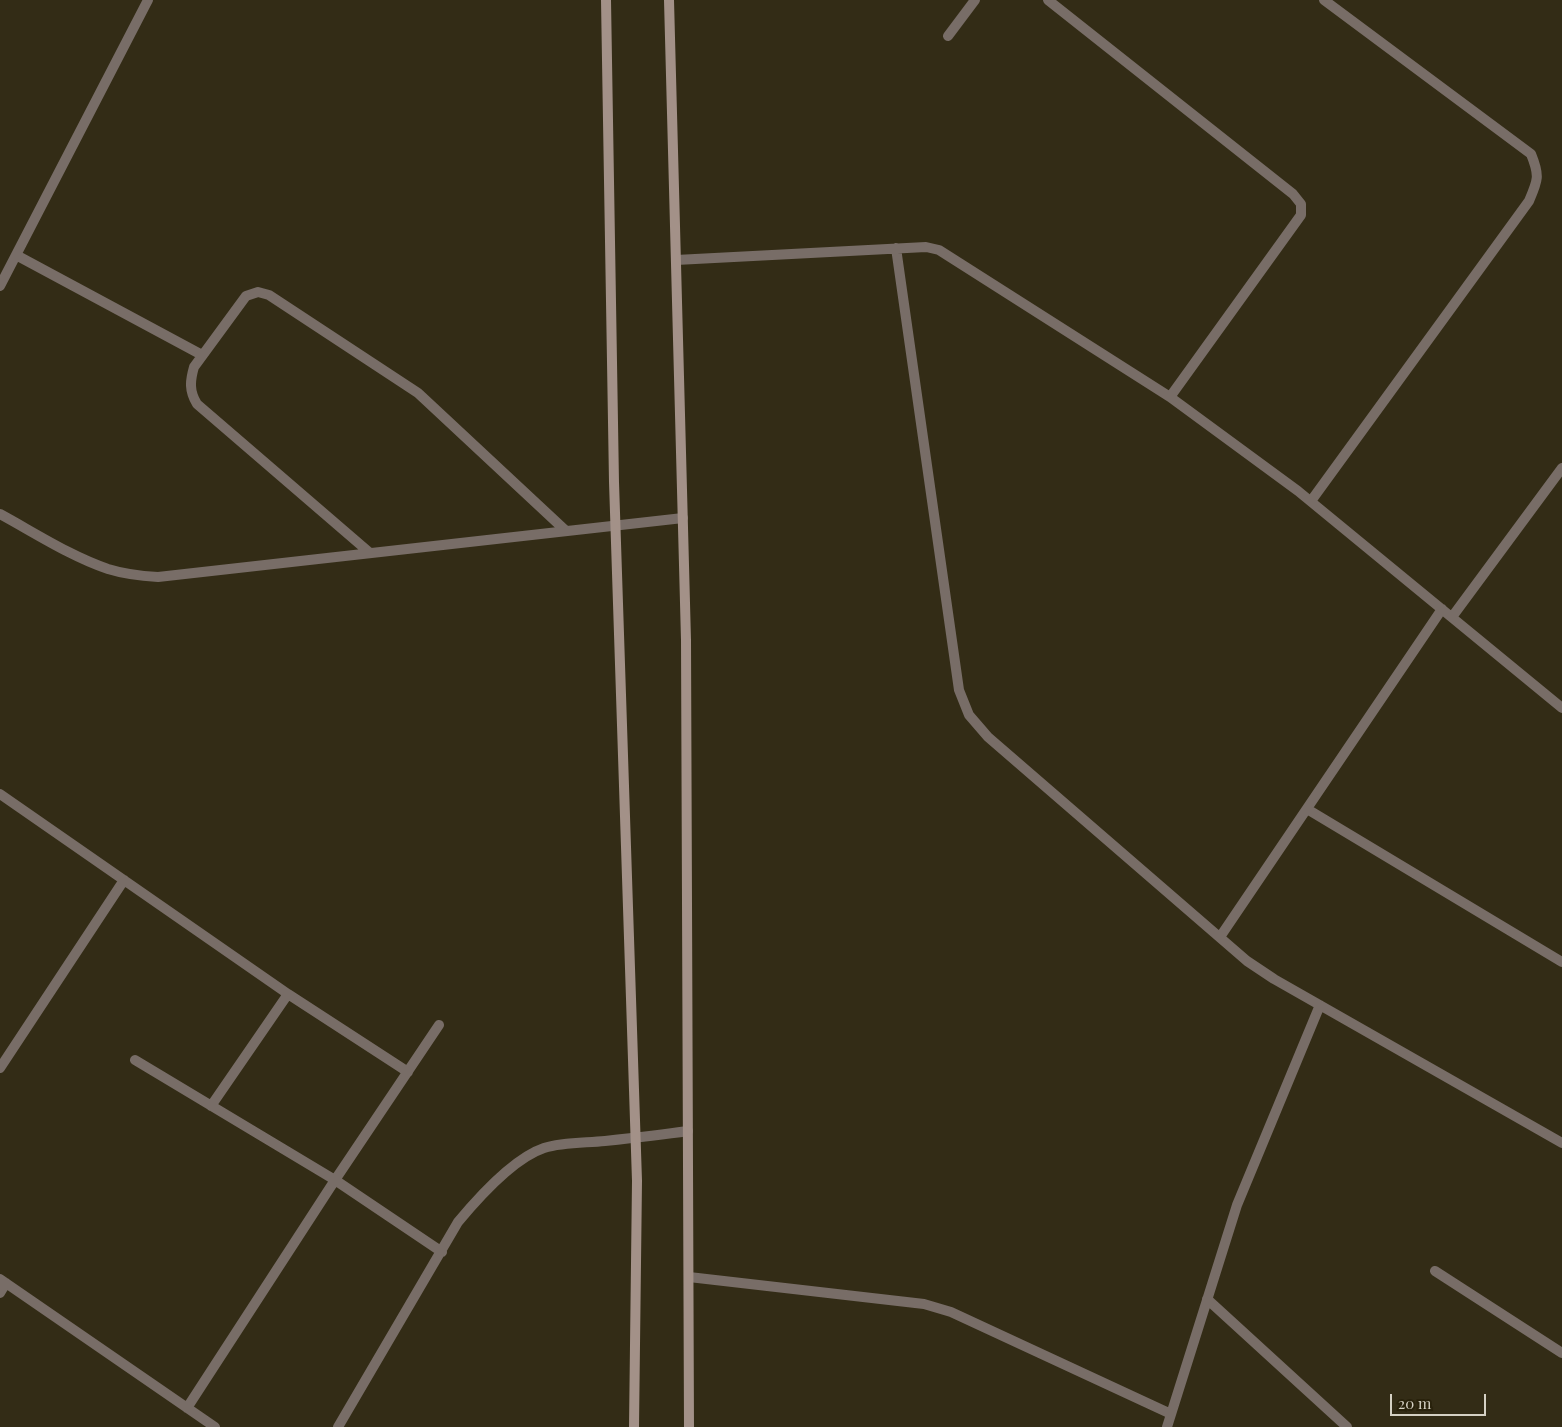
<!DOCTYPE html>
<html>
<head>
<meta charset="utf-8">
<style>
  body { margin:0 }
  #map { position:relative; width:1562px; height:1427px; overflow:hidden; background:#332c16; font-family:"Playfair Display",serif }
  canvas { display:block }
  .scale { position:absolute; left:1390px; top:1394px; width:96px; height:22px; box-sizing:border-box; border:2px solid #d5d1c4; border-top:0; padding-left:6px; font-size:15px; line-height:18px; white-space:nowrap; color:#d5d1c4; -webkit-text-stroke:4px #29220c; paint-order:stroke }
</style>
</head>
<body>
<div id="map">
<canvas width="1562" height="1427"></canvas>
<div class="scale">20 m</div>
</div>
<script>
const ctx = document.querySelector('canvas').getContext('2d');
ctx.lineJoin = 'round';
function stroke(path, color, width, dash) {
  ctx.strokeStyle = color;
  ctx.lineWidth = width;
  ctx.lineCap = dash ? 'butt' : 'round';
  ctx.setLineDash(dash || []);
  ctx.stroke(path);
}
stroke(new Path2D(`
  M1048 0 1293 194 1301 204V215L1170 397
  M948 36 975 0
  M896 248 959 690 969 715 988 737 1247 961 1274 979 1562 1143
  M16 255 202 355
  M676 260 926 247 939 250 1170 397 1298 491 1562 708
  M0 286 148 0
  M1311 501 1529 201C1538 180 1540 176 1531 154L1324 0
  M0 514C35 533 70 556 108 569 124 574 141 576 158 577L683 518
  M370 553 197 404C189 391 190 381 194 367L246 296 258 292 269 295 418 393 566 531
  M1452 617 1562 468
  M0 794 288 994 408 1072
  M1307 809 1562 962
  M1220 937 1442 609
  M135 1060 335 1180 442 1252
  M0 1068 124 880
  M211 1106 288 994
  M1435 1271 1562 1353
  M689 1277 924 1304 951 1312 1171 1414
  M0 1279 215 1427
  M0 1293 6 1283
  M1207 1299 1347 1427
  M187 1408 335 1180 439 1025
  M338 1427 458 1222C478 1198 514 1158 544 1148 563 1142 585 1143 605 1141 633 1138 660 1135 688 1131
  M1167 1427 1237 1205 1320 1005`), '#786d67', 10);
stroke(new Path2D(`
  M606 0 614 482 637 1181 634 1427
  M669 0 686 640 689 1427`), '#a39188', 10);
</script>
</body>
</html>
